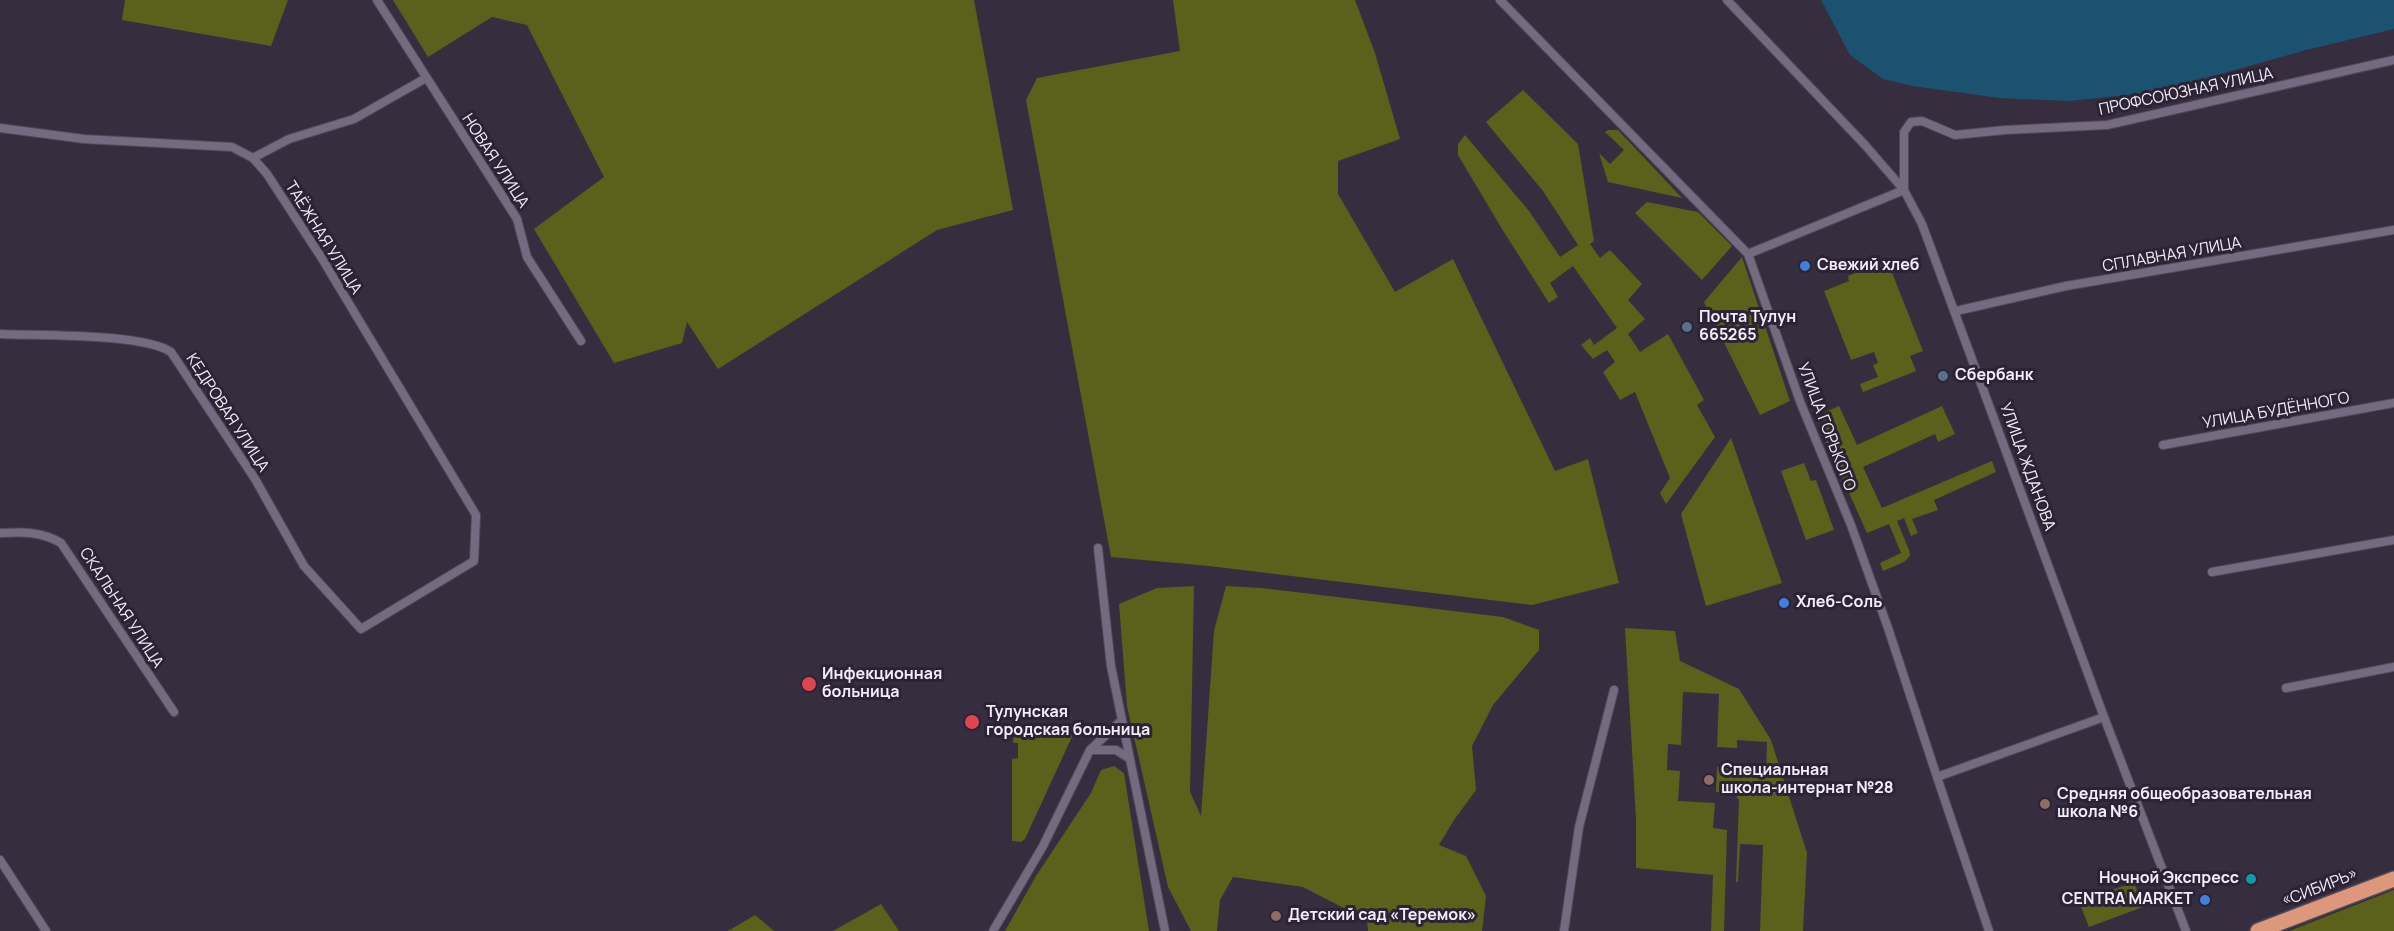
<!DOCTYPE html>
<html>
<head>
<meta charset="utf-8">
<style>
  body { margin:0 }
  canvas { display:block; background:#362d3f }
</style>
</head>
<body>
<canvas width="2394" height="931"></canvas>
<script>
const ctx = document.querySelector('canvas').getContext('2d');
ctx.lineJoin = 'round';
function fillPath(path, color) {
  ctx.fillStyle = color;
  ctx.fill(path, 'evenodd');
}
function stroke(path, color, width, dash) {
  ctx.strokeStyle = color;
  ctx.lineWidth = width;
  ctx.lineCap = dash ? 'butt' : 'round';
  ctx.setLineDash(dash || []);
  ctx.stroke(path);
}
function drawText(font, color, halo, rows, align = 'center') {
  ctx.font = font + ' Manrope,sans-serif';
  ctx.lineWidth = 6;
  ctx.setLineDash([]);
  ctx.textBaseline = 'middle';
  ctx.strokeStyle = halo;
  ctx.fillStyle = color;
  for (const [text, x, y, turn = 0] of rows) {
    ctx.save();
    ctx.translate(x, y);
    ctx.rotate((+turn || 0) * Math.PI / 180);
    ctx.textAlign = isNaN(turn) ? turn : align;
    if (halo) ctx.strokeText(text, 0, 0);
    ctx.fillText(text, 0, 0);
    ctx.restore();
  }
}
fillPath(new Path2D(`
  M125 0H288L271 46 122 20Z
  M393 0H974L1013 210 937 230 718 369 687 322 682 343 614 363 534 229 604 177 527 25 492 17 428 57Z
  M1173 0H1355L1375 53 1400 139 1338 161V194L1395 292 1453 259 1555 471 1588 459 1619 583 1532 605 1209 566 1111 557 1026 100 1037 78 1180 51Z
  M1523 90 1578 144 1594 241 1590 244 1600 258 1610 250 1642 284 1628 300 1645 319 1628 334 1640 352 1668 334 1704 400 1697 405 1715 437 1666 504 1660 493 1670 478 1635 392 1620 400 1603 372 1615 362 1607 350 1593 359 1581 345 1590 338 1594 345 1617 328 1573 266 1550 283 1558 297 1549 303 1502 229 1458 155V144L1465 135 1529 211 1560 257 1578 245 1543 191 1486 122Z
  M1608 130H1618L1682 198 1608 182 1599 153 1610 164 1624 150 1605 132Z
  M1647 202 1698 212 1732 246 1702 280 1635 213Z
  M1742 257 1790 401 1760 415 1704 302Z
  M1887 260 1923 351 1910 356 1916 371 1863 392 1860 384 1878 377 1873 365 1878 363 1874 352 1851 360 1824 291 1849 281 1848 276Z
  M1839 406 1857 445 1942 406 1955 434 1938 442 1935 434 1863 467 1882 508 1992 461 1996 472 1934 500 1938 510 1912 519 1918 533 1911 536 1904 518 1897 521 1909 550 1910 556 1904 562 1883 571 1880 563 1901 553 1889 524 1867 533 1824 437 1823 413Z
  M1731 438 1782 583 1706 606 1681 514Z
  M1804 463 1811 481 1816 480 1834 530 1806 540 1781 471Z
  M1194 586 1190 792 1201 816 1214 631 1226 586 1262 588 1503 617 1539 630V650L1493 705 1472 746 1476 790 1454 820 1439 845 1466 856 1486 896 1482 931H1368L1367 920 1303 887 1233 877 1220 900 1217 931H1191L1168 887 1127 706 1119 604 1157 588Z
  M1625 628 1675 631 1680 661 1739 689 1771 740 1807 853 1803 931H1760L1763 845 1740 844 1738 882H1736L1739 800 1734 793 1716 792 1717 767 1736 768V774L1766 775 1767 742 1737 740V748L1717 747 1719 694 1683 692 1681 745 1668 744 1667 770 1680 771 1678 801 1715 803 1713 828 1727 830 1724 931H1711L1713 875 1636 868V819Z
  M1027 727 1076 728 1025 839 1021 842 1012 841V759L1018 758V743H1013C1013 733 1018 729 1027 727Z
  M1114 766 1124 773 1149 931H1005L1036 876 1091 793 1101 770Z
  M2134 882 2143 907 2089 927 2079 902Z
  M2394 890V931H2289Z
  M881 904 899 931H833Z
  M755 915 774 931H728Z`), '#5b601a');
fillPath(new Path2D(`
  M1821 0H2394V29L2306 50 2156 92 2069 101 1999 98 1913 86 1883 79 1850 55Z`), '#1b526f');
const street = new Path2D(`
  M377 0 517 219 527 257 581 341
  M1500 0 1748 254 1801 404 1851 525 1888 628 1937 777 2104 717
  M1727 0 1865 145 1904 190 1922 224 2104 717 2186 931
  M0 128 84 139 232 147 253 158 267 174 321 257 476 515 474 561 361 629 304 566 255 479 171 352C141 333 40 336 0 334
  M253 158 289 139 354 119 426 78
  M1748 254 1904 190V132L1911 122 1922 121 1955 135 2005 130 2107 125 2394 60
  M1956 311 2066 286 2394 230
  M2163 445 2394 403
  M0 533C23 532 41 531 61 543L174 712
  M1098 548 1111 666 1165 931
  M2212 572 2394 540
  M2286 688 2394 667
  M1090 750H1116L1130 759
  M1937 777 1989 931
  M0 860 46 931
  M993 931 1043 846 1090 750 1122 720
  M1564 931 1579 827 1614 690`);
const highway = new Path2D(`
  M2258 931 2394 879`);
stroke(street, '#504959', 10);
stroke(highway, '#504959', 18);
stroke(street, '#756b80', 8);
stroke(highway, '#dd987c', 15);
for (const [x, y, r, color] of [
  [1805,266,6,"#3f7fe0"],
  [1687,327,6,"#5c6f8a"],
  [1943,376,6,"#5c6f8a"],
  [1784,603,6,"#3f7fe0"],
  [809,684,8,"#e0444e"],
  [972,722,8,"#e0444e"],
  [1709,780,6,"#8d6e63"],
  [2045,804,6,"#8d6e63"],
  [2251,879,6,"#0f9aa8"],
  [2205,900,6,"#3f7fe0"],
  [1276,916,6,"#8d6e63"]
]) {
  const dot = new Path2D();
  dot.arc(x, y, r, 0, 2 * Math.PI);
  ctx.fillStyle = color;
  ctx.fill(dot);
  stroke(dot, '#2c2335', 2);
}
drawText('16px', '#f2edf9', '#2c2335', [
  ["ПРОФСОЮЗНАЯ УЛИЦА",2186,92,-12],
  ["НОВАЯ УЛИЦА",495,161,57],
  ["ТАЁЖНАЯ УЛИЦА",323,238,58],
  ["СПЛАВНАЯ УЛИЦА",2172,255,-10],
  ["УЛИЦА БУДЁННОГО",2276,411,-10],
  ["КЕДРОВАЯ УЛИЦА",227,413,57],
  ["УЛИЦА ГОРЬКОГО",1826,427,69],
  ["УЛИЦА ЖДАНОВА",2027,467,70],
  ["СКАЛЬНАЯ УЛИЦА",121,608,57],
  ["«СИБИРЬ»",2320,888,-21]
]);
drawText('bold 16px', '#f2edf9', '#2c2335', [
  ["Свежий хлеб",1817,266],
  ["Почта Тулун",1699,318],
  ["665265",1699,336],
  ["Сбербанк",1955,376],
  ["Хлеб-Соль",1796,603],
  ["Инфекционная",822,675],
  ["больница",822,693],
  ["Тулунская",986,713],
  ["городская больница",986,731],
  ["Специальная",1721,771],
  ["школа-интернат №28",1721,789],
  ["Средняя общеобразовательная",2057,795],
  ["школа №6",2057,813],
  ["Ночной Экспресс",2239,879,"right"],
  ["CENTRA MARKET",2193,900,"right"],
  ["Детский сад «Теремок»",1288,916]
], 'left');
</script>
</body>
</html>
